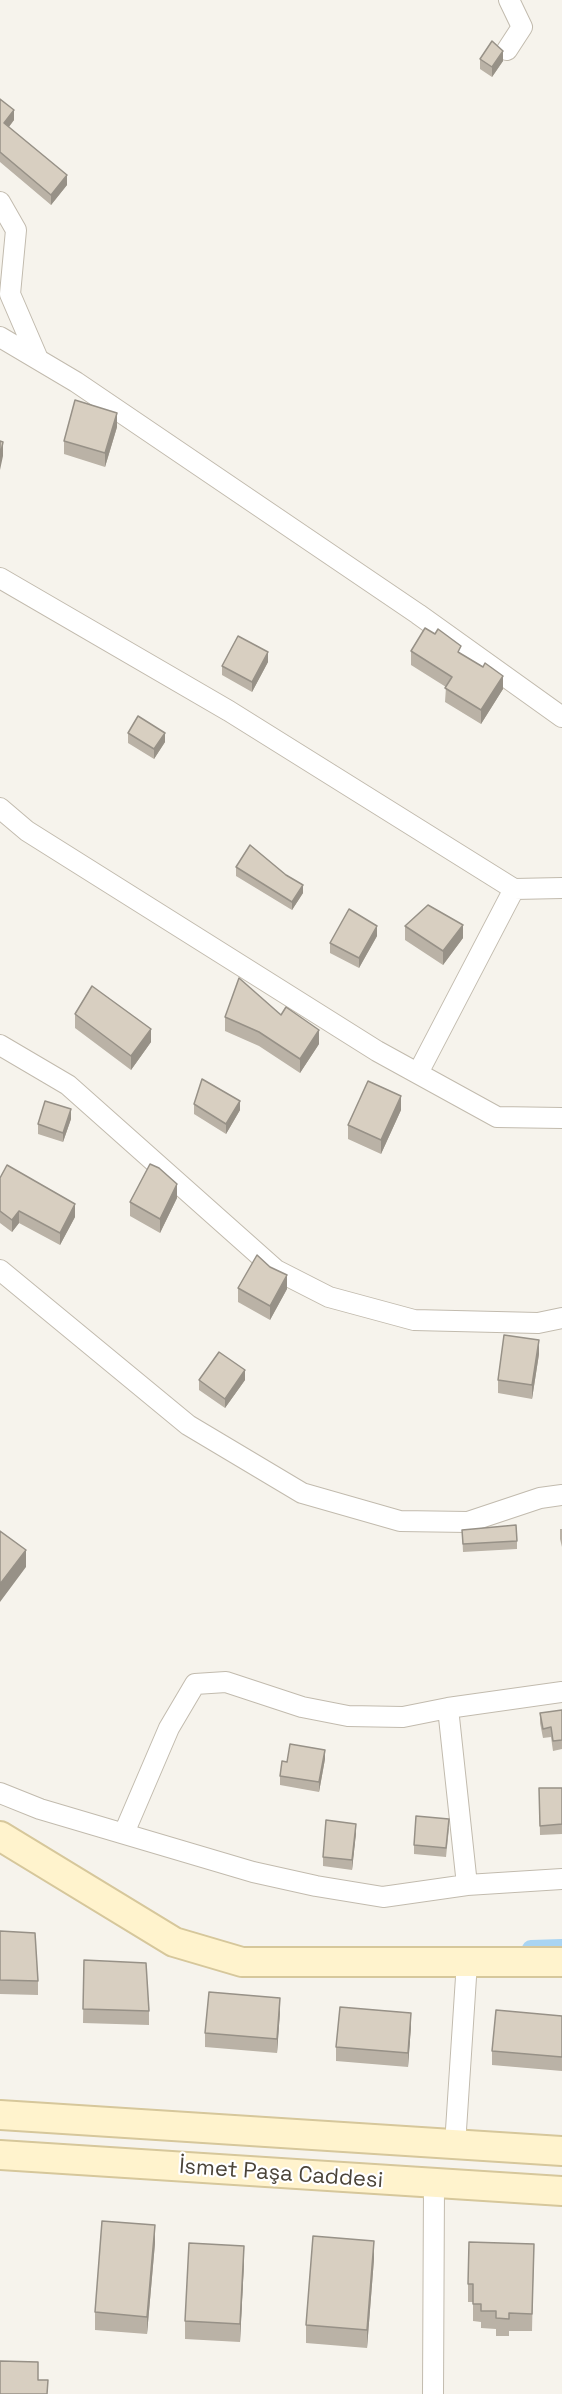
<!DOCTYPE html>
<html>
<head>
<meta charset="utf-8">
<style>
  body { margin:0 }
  canvas { display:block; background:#f6f3ec }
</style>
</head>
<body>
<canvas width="562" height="2394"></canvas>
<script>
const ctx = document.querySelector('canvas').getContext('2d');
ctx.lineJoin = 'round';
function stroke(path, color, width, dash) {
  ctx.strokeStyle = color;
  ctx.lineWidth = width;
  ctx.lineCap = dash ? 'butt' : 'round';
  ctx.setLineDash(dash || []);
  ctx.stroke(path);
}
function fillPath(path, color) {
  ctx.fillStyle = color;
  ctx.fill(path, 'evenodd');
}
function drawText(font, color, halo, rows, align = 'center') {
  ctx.font = font + ' "Space Grotesk",sans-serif';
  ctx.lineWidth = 4.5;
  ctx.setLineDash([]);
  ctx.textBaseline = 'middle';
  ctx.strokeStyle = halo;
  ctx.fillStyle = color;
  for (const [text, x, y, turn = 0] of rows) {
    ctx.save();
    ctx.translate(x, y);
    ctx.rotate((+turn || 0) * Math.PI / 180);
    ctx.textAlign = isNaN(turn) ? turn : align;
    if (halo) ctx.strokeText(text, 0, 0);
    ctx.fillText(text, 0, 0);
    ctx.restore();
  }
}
stroke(new Path2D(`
  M531 1949 562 1948`), '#a9d4f2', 18);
const street = new Path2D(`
  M507 50 522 27 509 0
  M0 202 16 230 10 294 38 359
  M0 337 76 382 418 614 562 717
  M0 578 229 711 514 889 562 888
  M0 808 27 831 377 1051 497 1117 562 1118
  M0 1045 68 1085 276 1270 329 1297 414 1320 538 1323 562 1318
  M418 1073 514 889
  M0 1270 188 1425 302 1493 400 1521 468 1522 540 1498 562 1495
  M448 1708 467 1885
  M0 1793 40 1809 253 1872 316 1886 383 1897 467 1885 562 1879
  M124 1833 169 1728 195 1684 226 1682 302 1707 348 1716 403 1717 448 1708 562 1692
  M455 2145 467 1962
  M433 2394 434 2184`);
const secondary = new Path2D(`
  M0 1836 174 1942 242 1962H562
  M0 2115 562 2151
  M0 2155 562 2191`);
stroke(street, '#c2bbae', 22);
stroke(secondary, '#d6c79b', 32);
stroke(street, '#fff', 20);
stroke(secondary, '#fff3cd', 28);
fillPath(new Path2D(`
  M480 59 503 61 492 77 480 69Z
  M0 99 14 120 9 127 67 185 51 205 0 162Z
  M117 427 105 467 64 454V441Z
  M411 651 461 654 503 689 481 724 445 702 446 687 411 665Z
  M268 662 252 692 222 675V666Z
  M128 733 165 742 154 759 128 743Z
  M236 867 303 893 292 910 236 876Z
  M405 926 463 938 443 965 405 940Z
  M377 936 359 968 330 953V943Z
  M75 1014 151 1042 131 1070 75 1028Z
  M281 1015 319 1044 300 1073 259 1046 225 1031V1017Z
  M194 1104 240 1110 226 1134 194 1114Z
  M401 1110 381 1154 348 1139V1125Z
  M71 1119 63 1142 38 1134V1124Z
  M0 1178 75 1217 60 1245 19 1223 12 1232 0 1223Z
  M177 1198 160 1233 130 1216V1202Z
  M270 1267 287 1289 270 1320 238 1302V1288Z
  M539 1354 532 1399 498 1393V1380Z
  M199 1380H245L225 1408 199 1390Z
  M560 1529H562V1547L560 1539Z
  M462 1530 517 1541V1549L463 1552Z
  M562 1710V1749L553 1751 551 1737 543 1738 540 1723V1713Z
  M325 1759 319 1792 280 1785V1776L287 1762Z
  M539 1788H562V1834L540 1835Z
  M449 1828 446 1857 414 1854V1845Z
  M356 1833 352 1870 323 1866V1857Z
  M0 1931 38 1981V1995L0 1994Z
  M84 1960 149 2011V2025L83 2023Z
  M280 2012 277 2053 205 2047V2033Z
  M562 2016V2071L492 2065V2051Z
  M411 2026 408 2067 336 2061V2047Z
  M155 2243 147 2334 95 2330V2312Z
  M534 2244 532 2331H509V2336H496V2329L481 2328V2322L473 2321V2302H468V2284Z
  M374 2259 367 2348 306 2343V2325Z
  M244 2263 240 2342 185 2339V2321Z`), '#bab2a6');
fillPath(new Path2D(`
  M503 51V61L492 77V67Z
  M14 110V120L4 133V123Z
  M67 175V185L51 205V195Z
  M117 413V427L105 467V453Z
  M3 442V456L0 470V456Z
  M268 652V662L252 692V682Z
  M503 676V689L481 724V710Z
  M165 733V742L154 759V749Z
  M303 885V893L292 910V902Z
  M463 925V938L443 965V951Z
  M377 926V936L359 968V958Z
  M151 1029V1042L131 1070V1056Z
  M319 1030V1044L300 1073V1059Z
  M401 1096V1110L381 1154V1140Z
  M240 1101V1110L226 1134V1124Z
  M71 1109V1119L63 1142V1133Z
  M177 1184V1198L160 1233V1219Z
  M75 1204V1217L60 1245V1233Z
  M19 1211V1223L12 1232V1220Z
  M287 1275V1289L270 1320V1306Z
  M539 1340V1354L532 1399V1385Z
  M245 1370V1380L225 1408V1399Z
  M26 1550V1567L0 1602V1584Z
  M325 1750V1759L319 1792V1782Z
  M356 1824V1833L352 1870V1860Z
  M280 1998V2012L277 2053V2039Z
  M411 2013V2026L408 2067V2053Z
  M155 2225V2243L147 2334V2317Z
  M374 2241V2259L367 2348V2330Z
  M244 2246V2263L240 2342V2324Z`), '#979187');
const building = new Path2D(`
  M492 41 503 51 492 67 480 59Z
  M0 99 14 110 4 123 67 175 51 195 0 152Z
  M75 400 117 413 105 453 64 441Z
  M0 441 3 442 0 456Z
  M425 628 435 634 438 629 461 646 458 652 483 667 485 663 503 676 481 710 445 688 452 677 411 651Z
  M238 636 268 652 252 682 222 666Z
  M138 716 165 733 154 749 128 733Z
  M250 845 286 875 303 885 292 902 236 867Z
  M428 905 463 925 443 951 405 926Z
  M349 909 377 926 359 958 330 943Z
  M239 978 281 1015 286 1007 319 1030 300 1059 259 1032 225 1017Z
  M92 986 151 1029 131 1056 75 1014Z
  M202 1079 240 1101 226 1124 194 1104Z
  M368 1081 401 1096 381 1140 348 1125Z
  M45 1101 71 1109 63 1133 38 1124Z
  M150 1164 159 1168 177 1184 160 1219 130 1202Z
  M7 1165 75 1204 60 1233 19 1211 12 1220 0 1211V1178Z
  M257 1255 270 1267 287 1275 270 1306 238 1288Z
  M504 1335 539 1340 532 1385 498 1380Z
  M219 1352 245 1370 225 1399 199 1380Z
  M516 1525 517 1541 463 1544 462 1530Z
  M0 1531 26 1550 0 1584Z
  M562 1710V1740L553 1741 551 1727 543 1729 540 1713Z
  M290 1744 325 1750 319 1782 280 1776 282 1761 287 1762Z
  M539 1788H562V1824L540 1826Z
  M416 1816 449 1819 446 1848 414 1845Z
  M326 1820 356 1824 352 1860 323 1857Z
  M0 1931 35 1933 38 1981 0 1980Z
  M84 1960 146 1963 149 2011 83 2009Z
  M209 1992 280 1998 277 2039 205 2033Z
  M340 2007 411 2013 408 2053 336 2047Z
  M496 2010 562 2016V2057L492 2051Z
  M102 2221 155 2225 147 2317 95 2312Z
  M313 2236 374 2241 367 2330 306 2325Z
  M469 2242 534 2244 532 2314 509 2313V2319L496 2318V2311H481V2304H473V2284H468Z
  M189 2243 244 2246 240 2324 185 2321Z
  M0 2361 38 2362V2380H48L47 2394H0Z`);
fillPath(building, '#d8cfc1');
stroke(building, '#979187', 1.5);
drawText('22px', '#4b4439', '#fff', [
  ["İsmet Paşa Caddesi",281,2174,4]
]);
</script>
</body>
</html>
